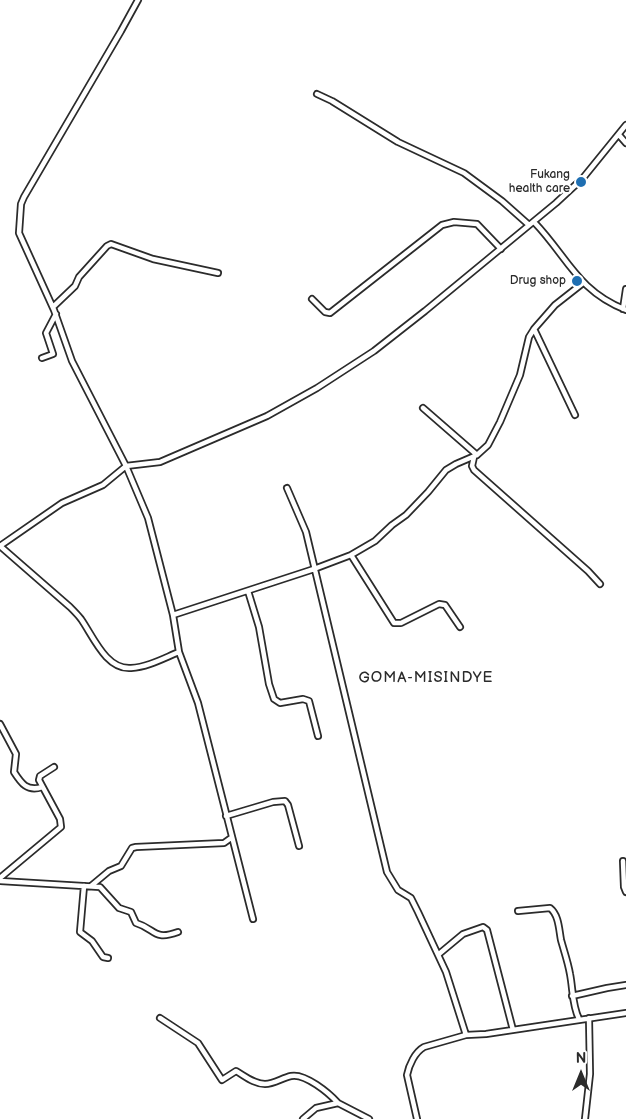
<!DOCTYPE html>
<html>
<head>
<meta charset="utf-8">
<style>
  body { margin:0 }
  #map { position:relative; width:626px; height:1119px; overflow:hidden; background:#fff; font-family:"Balsamiq Sans",sans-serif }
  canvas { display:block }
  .north { position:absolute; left:556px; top:1049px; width:50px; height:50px; -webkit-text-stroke:4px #fff; paint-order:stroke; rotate:0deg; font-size:14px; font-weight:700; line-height:20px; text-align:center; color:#2b2b2b }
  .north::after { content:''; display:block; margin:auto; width:18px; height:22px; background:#2b2b2b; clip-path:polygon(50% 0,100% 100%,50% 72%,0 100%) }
</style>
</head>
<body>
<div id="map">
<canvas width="626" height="1119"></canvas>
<div class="north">N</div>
</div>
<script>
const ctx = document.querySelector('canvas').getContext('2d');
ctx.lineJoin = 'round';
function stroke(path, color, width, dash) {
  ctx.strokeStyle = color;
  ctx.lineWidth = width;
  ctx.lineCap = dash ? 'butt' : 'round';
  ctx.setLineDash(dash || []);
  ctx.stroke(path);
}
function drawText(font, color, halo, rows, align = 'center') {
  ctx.font = font + ' "Balsamiq Sans",sans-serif';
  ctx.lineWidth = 4.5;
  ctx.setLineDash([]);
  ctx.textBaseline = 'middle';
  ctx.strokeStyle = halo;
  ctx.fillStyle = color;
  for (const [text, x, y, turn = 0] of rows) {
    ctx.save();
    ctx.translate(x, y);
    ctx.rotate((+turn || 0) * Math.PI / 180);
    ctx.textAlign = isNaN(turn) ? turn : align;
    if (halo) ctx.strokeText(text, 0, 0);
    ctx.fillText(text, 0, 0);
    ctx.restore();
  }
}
const street = new Path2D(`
  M138 0 121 31 24 197 21 204 19 233 54 310 72 361 126 466 148 518 173 615 314 569 351 555 375 541 392 525 406 515 428 492 446 470 456 464 477 455 488 445 500 422 520 375 529 337 534 329 555 305 583 283
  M317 94 332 101 398 142 464 173 502 201 529 225
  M619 135 626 143
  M534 222C567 256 577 291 626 310
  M312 299 325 312 330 313 442 225 454 222 477 224 501 249
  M53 307 75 286 79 277 107 246 111 244 153 259 218 273
  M623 309 626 289
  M534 329 575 415
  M42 358 53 354 46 333 56 314
  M423 408 477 455
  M474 457 472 466 474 470 588 571 600 584
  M287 488 306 532 387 872 398 890 411 898 418 912 446 972 466 1035 486 1034 626 1013
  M0 546 62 503 103 485 126 466 160 462 267 416 317 388 374 351 425 311 556 203 583 178 626 125
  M0 546 70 607C74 611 78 615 81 619 93 636 106 670 131 668 148 667 164 658 179 652
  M351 555 394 623H401L439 604 445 605 460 627
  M248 591 259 627 269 684 274 699 280 703 303 699 309 701 318 736
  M173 615 179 652 198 703 253 919
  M0 724 16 754 14 772C21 783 27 792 42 787
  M226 816 273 802 285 801 288 805 299 846
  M623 861 624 887 626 892
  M0 878 61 827 60 819 39 780 40 776 54 767
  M0 881 100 887 119 908 131 912 136 923C156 929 153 941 178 932
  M84 886 80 932 92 941 103 957 108 958
  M91 886 109 871 121 866 132 848 136 847 224 843 231 838
  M518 911 550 908C559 915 559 930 561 940 564 951 568 962 570 974 573 989 572 1005 579 1019
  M439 954 463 934 483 927 487 930 513 1030
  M572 996 607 988 626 985
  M160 1018 198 1043 222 1080 236 1071C245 1076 254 1084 265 1084 274 1084 282 1078 291 1076 305 1073 329 1093 338 1103
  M303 1119 316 1108 338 1103 369 1119
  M417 1119 407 1075C409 1065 415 1052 424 1047L466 1035
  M585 1119 590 1074 589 1018`);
stroke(street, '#2b2b2b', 8);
stroke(street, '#fff', 4.5);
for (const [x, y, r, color] of [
  [581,182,6,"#1f6fb2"],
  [577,281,6,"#1f6fb2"]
]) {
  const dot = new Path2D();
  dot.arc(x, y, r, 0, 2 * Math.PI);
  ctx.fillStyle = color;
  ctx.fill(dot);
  stroke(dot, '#fff', 2);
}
drawText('12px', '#2b2b2b', '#fff', [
  ["Fukang",570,175],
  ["health care",570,189],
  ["Drug shop",566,281]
], 'right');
ctx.letterSpacing = '1px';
drawText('15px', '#2b2b2b', '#fff', [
  ["GOMA-MISINDYE",426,678]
]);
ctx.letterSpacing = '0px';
</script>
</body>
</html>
